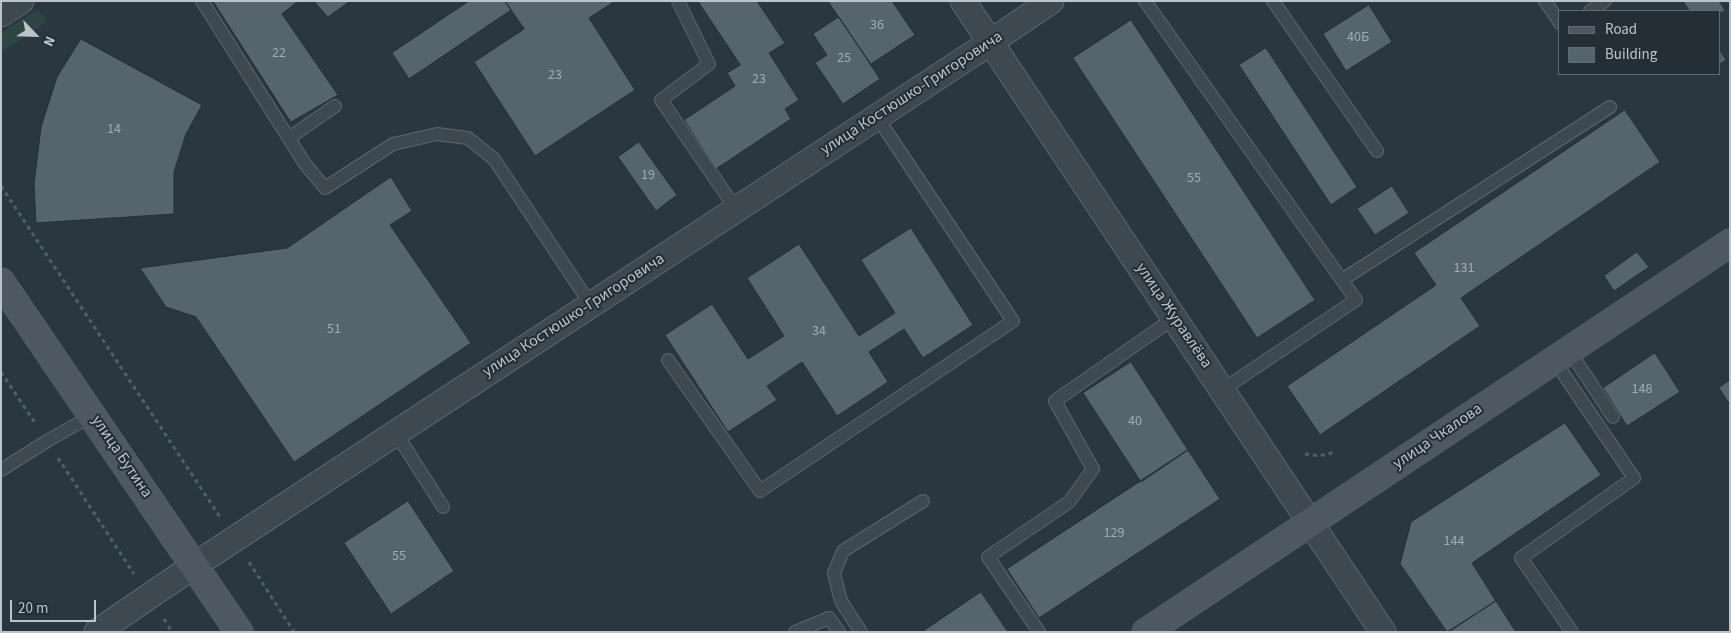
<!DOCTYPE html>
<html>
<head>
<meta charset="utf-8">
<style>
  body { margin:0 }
  #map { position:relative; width:1731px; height:633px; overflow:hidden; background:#2a3741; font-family:"Source Sans 3",sans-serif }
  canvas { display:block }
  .frame { position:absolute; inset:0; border:2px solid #bbc3cb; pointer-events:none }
  .legend { position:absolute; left:1558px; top:10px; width:162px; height:65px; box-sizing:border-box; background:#232e36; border:1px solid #606a72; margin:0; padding:6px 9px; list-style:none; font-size:15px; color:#bbc3cb }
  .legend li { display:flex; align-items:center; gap:10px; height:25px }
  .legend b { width:25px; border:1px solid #606a72 }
  .north { position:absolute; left:10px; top:10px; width:50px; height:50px; -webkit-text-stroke:4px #232e36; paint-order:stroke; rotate:114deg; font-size:14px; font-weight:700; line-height:20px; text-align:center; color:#bbc3cb }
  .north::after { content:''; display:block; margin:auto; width:18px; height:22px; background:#bbc3cb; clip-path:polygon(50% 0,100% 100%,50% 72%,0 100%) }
  .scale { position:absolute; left:10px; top:600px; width:86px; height:22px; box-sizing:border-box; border:2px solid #bbc3cb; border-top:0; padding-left:6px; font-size:15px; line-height:18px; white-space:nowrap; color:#bbc3cb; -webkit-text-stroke:4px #232e36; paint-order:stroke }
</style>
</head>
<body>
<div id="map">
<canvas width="1731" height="633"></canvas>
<div class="frame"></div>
<ul class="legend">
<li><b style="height:6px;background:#4d5863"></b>Road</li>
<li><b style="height:14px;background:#56646d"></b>Building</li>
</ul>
<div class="north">N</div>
<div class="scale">20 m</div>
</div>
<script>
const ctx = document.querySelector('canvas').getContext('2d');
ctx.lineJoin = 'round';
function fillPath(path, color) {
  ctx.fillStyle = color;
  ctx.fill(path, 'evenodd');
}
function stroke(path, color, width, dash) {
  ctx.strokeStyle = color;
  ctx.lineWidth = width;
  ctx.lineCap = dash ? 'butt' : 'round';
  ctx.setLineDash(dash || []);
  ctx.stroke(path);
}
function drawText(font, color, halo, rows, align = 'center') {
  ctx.font = font + ' "Source Sans 3",sans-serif';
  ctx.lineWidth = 4;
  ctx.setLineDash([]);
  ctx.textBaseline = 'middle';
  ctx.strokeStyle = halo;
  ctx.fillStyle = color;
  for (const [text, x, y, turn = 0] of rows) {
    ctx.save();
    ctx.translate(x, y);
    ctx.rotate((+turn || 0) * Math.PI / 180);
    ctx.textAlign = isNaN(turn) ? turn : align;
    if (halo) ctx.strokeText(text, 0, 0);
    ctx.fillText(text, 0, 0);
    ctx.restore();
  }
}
fillPath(new Path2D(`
  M38 9 47 22 1 52V33Z`), '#2f4544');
const building = new Path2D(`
  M213 1H298L282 14 338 95 291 122Z
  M314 1H350L328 17Z
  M469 1H505L511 10 409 79 392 53Z
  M505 1H615L589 18 635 90 535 156 474 62 524 29Z
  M698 1H757L785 43 769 53 799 100 785 109 791 119 716 169 684 120 735 86 727 73 740 65Z
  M828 1H892L915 35 871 64Z
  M1683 1H1719L1725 10 1720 14V11H1690Z
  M1369 5 1392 42 1346 71 1323 34Z
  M839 17 880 79 843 104 815 63 827 55 813 34Z
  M1131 20 1315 300 1257 338 1073 58Z
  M81 39 202 105 186 134 174 172V214L36 223 34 184 41 127 57 77Z
  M1266 48 1357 187 1331 205 1239 65Z
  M1720 50 1726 60 1720 64Z
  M1625 110 1660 162 1461 298 1480 326 1320 435 1287 386 1436 285 1414 253Z
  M639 142 677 195 656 211 618 157Z
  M391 177 412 211 390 225 471 343 294 462 196 317 166 307 140 268 287 248Z
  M1392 186 1409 213 1375 235 1357 209Z
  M911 228 973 325 923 358 904 329 869 352 888 382 837 416 802 362 767 386 777 400 728 432 665 335 712 304 748 359 784 336 747 278 799 244 859 336 895 313 861 260Z
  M1637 252 1649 267 1614 291 1604 276Z
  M1655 353 1680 392 1627 426 1603 388Z
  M1131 362 1188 450 1141 482 1083 393Z
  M1730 380V405L1719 388Z
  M1565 423 1601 475 1472 563 1496 601 1447 632 1400 564 1411 522Z
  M1188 450 1220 499 1039 618 1007 569Z
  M408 501 454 571 391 614 344 543Z
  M981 592 1008 632H922Z
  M1496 601 1516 632H1449Z`);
fillPath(building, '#56646d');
stroke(building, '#252f38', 1);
const service = new Path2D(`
  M202 1 305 164 325 188 393 144 437 134 468 138 494 159 591 305
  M678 1 709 64 661 100 736 209
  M1145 1 1356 300 1222 390
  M1273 1 1377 151
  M1545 1 1560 23
  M1590 11 1605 1
  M289 138 335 106
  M1342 280 1610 107
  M1569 350 1613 417
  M668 360 760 491 1013 321 877 117
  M1554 360 1634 478 1521 558 1572 632
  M396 433 443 507
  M1 470 47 441 93 415
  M795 632 829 618 839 632
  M861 632 841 601 834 573 843 551 923 501
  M1039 632 988 557 1069 502 1093 469 1055 401 1174 318`);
const minor = new Path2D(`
  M963 1 1383 632
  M1 14 21 1
  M97 632 195 565 991 42 1051 1`);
const secondary = new Path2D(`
  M1 282 239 632
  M1146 632 1730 243`);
stroke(service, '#5c666e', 14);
stroke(minor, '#5c666e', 27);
stroke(secondary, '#5c666e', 29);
stroke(new Path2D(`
  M1 186 220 517
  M1 372 35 423
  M1305 454 1319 456 1336 452
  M58 458 134 574
  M249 562 294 632
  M164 619 172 632`), '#4f6262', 3, [4, 4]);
stroke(service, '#3e4851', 12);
stroke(minor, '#3e4851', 25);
stroke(secondary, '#4d5863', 28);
drawText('14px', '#a2abb4', null, [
  ["36",877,26],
  ["40Б",1358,38],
  ["22",279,54],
  ["25",844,59],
  ["23",555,76],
  ["23",759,80],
  ["14",114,130],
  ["19",648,176],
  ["55",1194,179],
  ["131",1464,269],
  ["51",334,330],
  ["34",819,332],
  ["148",1642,390],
  ["40",1135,422],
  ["129",1114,534],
  ["144",1454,542],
  ["55",399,557]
]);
drawText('16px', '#bbc3cb', '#232e36', [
  ["улица Костюшко-Григоровича",912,94,-33],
  ["улица Костюшко-Григоровича",574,316,-33],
  ["улица Журавлёва",1173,316,56],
  ["улица Чкалова",1438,437,-34],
  ["улица Бутина",121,457,56]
]);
</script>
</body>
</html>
